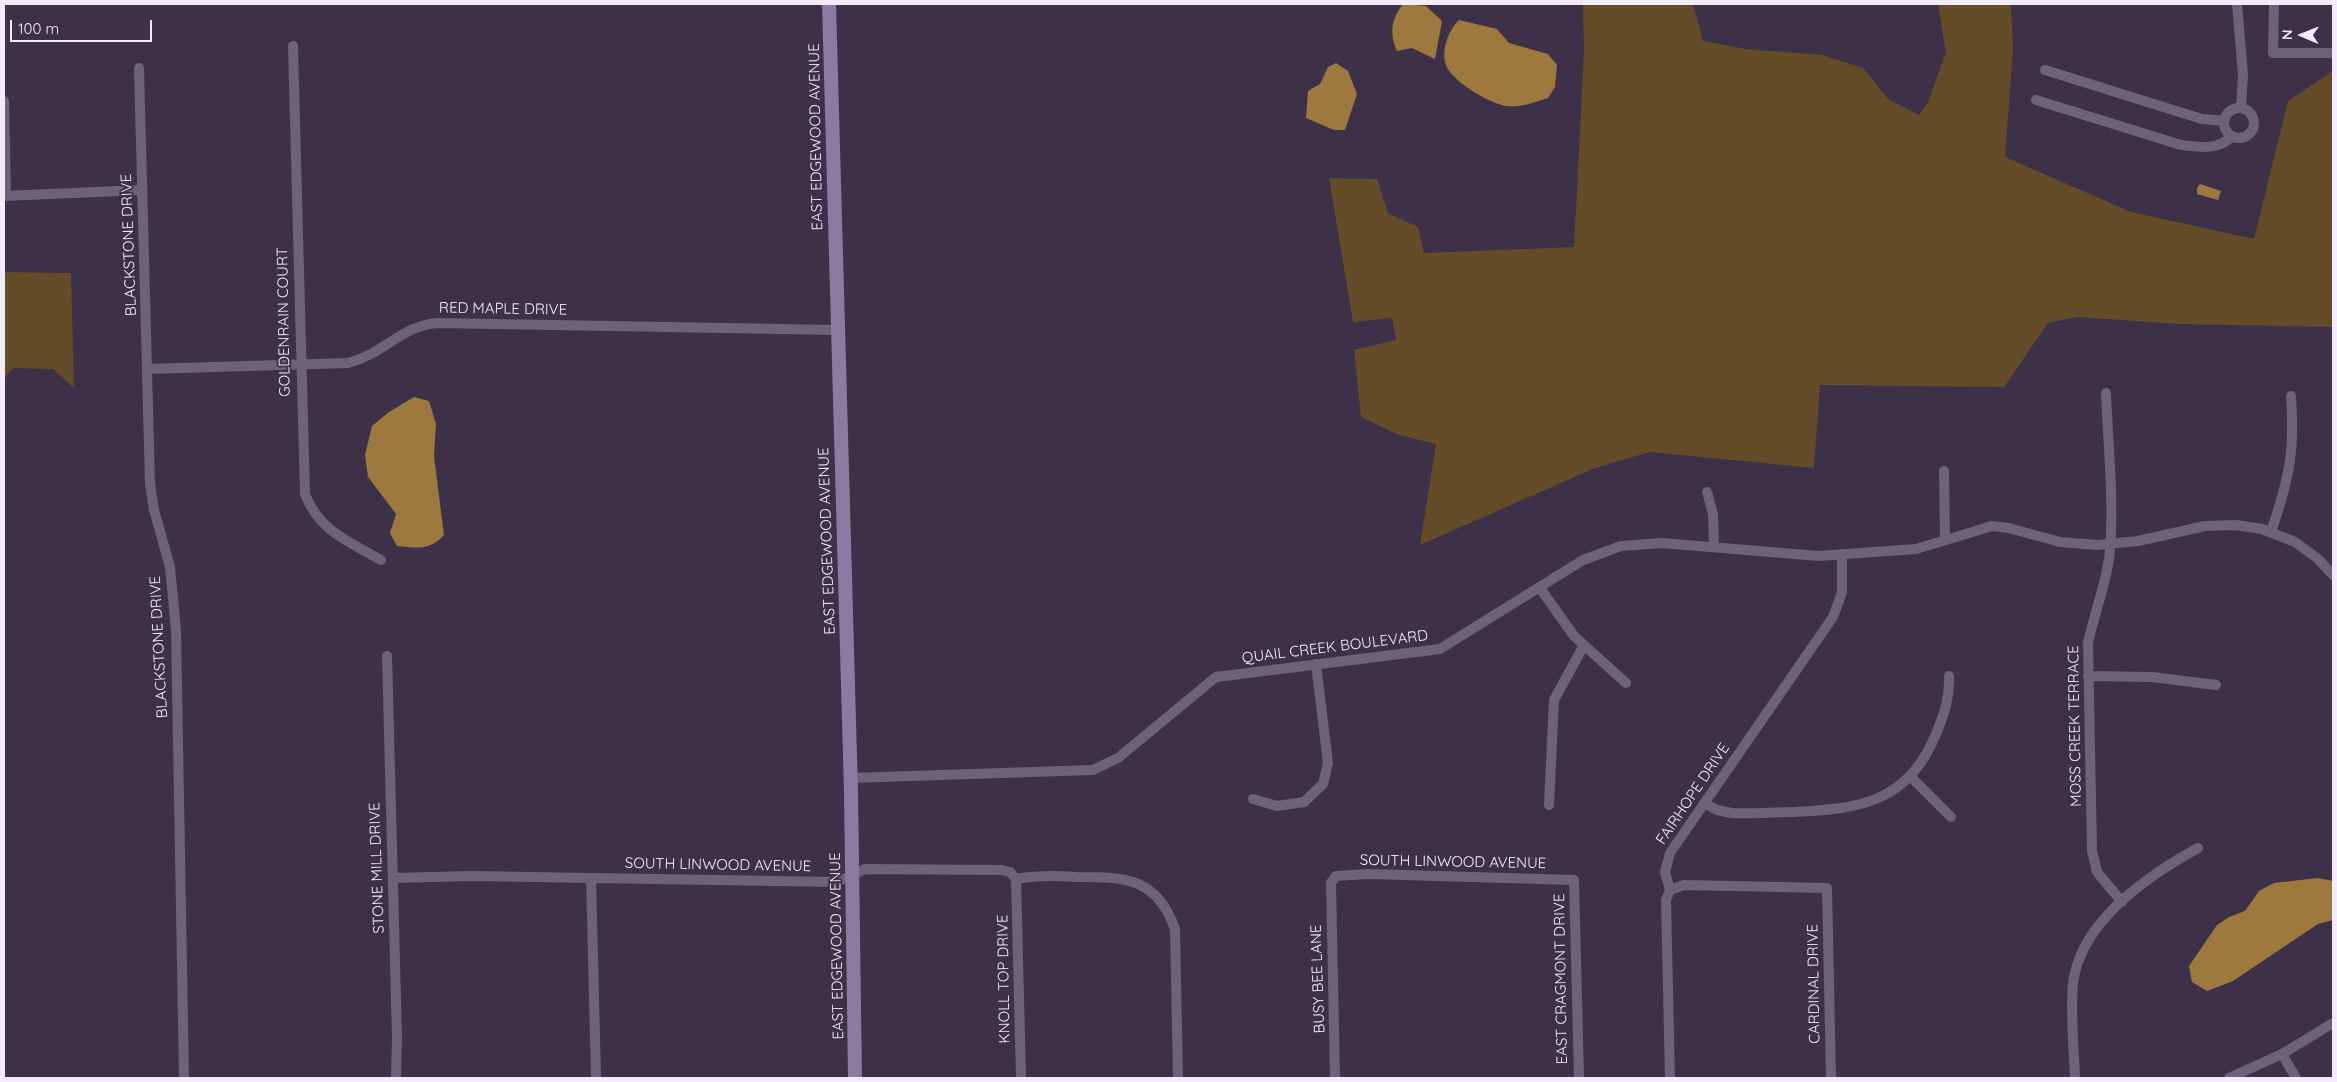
<!DOCTYPE html>
<html>
<head>
<meta charset="utf-8">
<style>
  body { margin:0 }
  #map { position:relative; width:2337px; height:1082px; overflow:hidden; background:#3c3149; font-family:Quicksand,sans-serif }
  canvas { display:block }
  .frame { position:absolute; inset:0; border:5px solid #f2ebfb; pointer-events:none }
  .north { position:absolute; left:2277px; top:10px; width:50px; height:50px; -webkit-text-stroke:4px #3c3149; paint-order:stroke; rotate:271deg; font-size:14px; font-weight:700; line-height:20px; text-align:center; color:#f2ebfb }
  .north::after { content:''; display:block; margin:auto; width:18px; height:22px; background:#f2ebfb; clip-path:polygon(50% 0,100% 100%,50% 72%,0 100%) }
  .scale { position:absolute; left:10px; top:20px; width:142px; height:22px; box-sizing:border-box; border:2px solid #f2ebfb; border-top:0; padding-left:6px; font-size:15px; line-height:18px; white-space:nowrap; color:#f2ebfb; -webkit-text-stroke:4px #3c3149; paint-order:stroke }
</style>
</head>
<body>
<div id="map">
<canvas width="2337" height="1082"></canvas>
<div class="frame"></div>
<div class="north">N</div>
<div class="scale">100 m</div>
</div>
<script>
const ctx = document.querySelector('canvas').getContext('2d');
ctx.lineJoin = 'round';
function fillPath(path, color) {
  ctx.fillStyle = color;
  ctx.fill(path, 'evenodd');
}
function stroke(path, color, width, dash) {
  ctx.strokeStyle = color;
  ctx.lineWidth = width;
  ctx.lineCap = dash ? 'butt' : 'round';
  ctx.setLineDash(dash || []);
  ctx.stroke(path);
}
function drawText(font, color, halo, rows, align = 'center') {
  ctx.font = font + ' Quicksand,sans-serif';
  ctx.lineWidth = 4;
  ctx.setLineDash([]);
  ctx.textBaseline = 'middle';
  ctx.strokeStyle = halo;
  ctx.fillStyle = color;
  for (const [text, x, y, turn = 0] of rows) {
    ctx.save();
    ctx.translate(x, y);
    ctx.rotate((+turn || 0) * Math.PI / 180);
    ctx.textAlign = isNaN(turn) ? turn : align;
    if (halo) ctx.strokeText(text, 0, 0);
    ctx.fillText(text, 0, 0);
    ctx.restore();
  }
}
fillPath(new Path2D(`
  M1583 4H1693L1703 41 1746 49 1822 55 1863 68 1888 99 1919 115 1927 104 1946 53 1938 4H2011L2013 49 2005 157 2131 212 2254 239 2288 101 2333 71V327L2179 324 2077 317 2048 323 2004 387 1820 385 1814 468 1650 452 1595 468 1420 545 1436 444 1399 435 1361 417 1354 350 1396 340 1392 318 1353 322 1329 178 1377 179 1388 213 1418 227 1424 253 1574 247 1584 50Z
  M4 272 71 273 74 388 53 369 13 368 4 378Z`), '#634c27');
fillPath(new Path2D(`
  M1403 4 1426 6 1442 21 1435 59 1412 48 1397 51C1389 34 1391 19 1403 4Z
  M1459 20 1497 29 1509 43 1548 54 1557 65 1555 87 1548 98C1535 102 1520 108 1506 106 1489 103 1456 83 1448 69 1439 55 1448 30 1459 20Z
  M1336 63 1348 71 1357 94 1345 130H1334L1306 118 1308 91 1320 84 1328 67Z
  M2200 184 2221 191 2218 200 2197 194V188Z
  M414 397 429 401 436 424 434 456 444 535C429 551 418 548 397 546L390 533 396 514 368 477 365 455 372 426 389 412Z
  M2318 878 2333 881V920L2318 924 2233 981 2207 991 2192 982 2189 966 2217 925 2229 917 2245 911 2259 891 2274 883Z`), '#9d793e');
stroke(new Path2D(`
  M2237 4 2243 74 2241 108
  M2274 4 2273 53H2331
  M293 46 305 494C319 531 348 541 381 560
  M139 68 150 484 154 510 170 567 176 630 184 1078
  M2045 70 2202 119 2224 121
  M2036 100 2181 145C2199 147 2218 151 2232 136
  M4 101 6 196
  M2224 123a15 15 0 1 1 30 0a15 15 0 1 1-30 0Z
  M4 196 142 190
  M147 369 348 363C384 354 402 325 438 323L838 330
  M2106 393C2108 445 2114 499 2110 550 2108 580 2094 613 2088 643L2092 851 2097 872 2122 902
  M1944 471 1945 540
  M1707 492 1713 514 1714 547
  M2271 532C2289 479 2295 452 2291 396
  M1540 588 1574 636 1626 683
  M387 656 397 1038 396 1078
  M2088 676 2152 677 2216 685
  M1910 776 1951 817
  M850 778 1093 770 1118 758 1216 677 1440 649 1583 560 1621 546 1662 543 1819 556 1916 549 1992 526 2009 528 2060 542 2097 545 2138 541 2205 526 2236 525 2262 529 2295 542 2317 558 2333 575
  M1253 799 1277 806 1304 802 1323 784 1328 763 1316 664
  M1704 803 1717 810 1732 813C1752 814 1773 812 1793 812 1859 809 1908 803 1936 734 1944 715 1950 697 1949 676
  M1549 805 1554 700 1584 645
  M393 878 471 876 837 882 865 869 1002 870 1010 872 1016 879C1036 875 1056 876 1077 877 1124 877 1157 877 1175 929L1178 1078
  M591 878 596 1078
  M1016 879 1021 1078
  M1670 890 1684 885 1827 888 1831 1078
  M2282 1054 2296 1078
  M1335 1078 1331 883 1336 876 1369 874 1574 880 1579 1078
  M1670 1078 1666 900 1670 890 1665 872 1670 853 1833 617 1842 592V554
  M2075 1078C2074 1047 2070 1014 2073 983 2081 921 2147 876 2198 848
  M2229 1078 2282 1054 2333 1023`), '#6d627b', 10);
stroke(new Path2D(`
  M829 4 851 792 855 1078`), '#8c7aa0', 14);
drawText('15px', '#f2ebfb', '#3c3149', [
  ["EAST EDGEWOOD AVENUE",816,137,-91],
  ["BLACKSTONE DRIVE",129,245,-92],
  ["RED MAPLE DRIVE",503,309,1],
  ["GOLDENRAIN COURT",284,322,-91],
  ["EAST EDGEWOOD AVENUE",827,541,-92],
  ["BLACKSTONE DRIVE",159,647,-93],
  ["QUAIL CREEK BOULEVARD",1335,647,-7],
  ["MOSS CREEK TERRACE",2075,726,-91],
  ["FAIRHOPE DRIVE",1693,794,-56],
  ["SOUTH LINWOOD AVENUE",1453,862,1],
  ["SOUTH LINWOOD AVENUE",718,865,1],
  ["STONE MILL DRIVE",377,868,-92],
  ["EAST EDGEWOOD AVENUE",837,946,-91],
  ["KNOLL TOP DRIVE",1004,979,-91],
  ["BUSY BEE LANE",1318,979,-92],
  ["EAST CRAGMONT DRIVE",1561,979,-91],
  ["CARDINAL DRIVE",1814,984,-91]
]);
</script>
</body>
</html>
